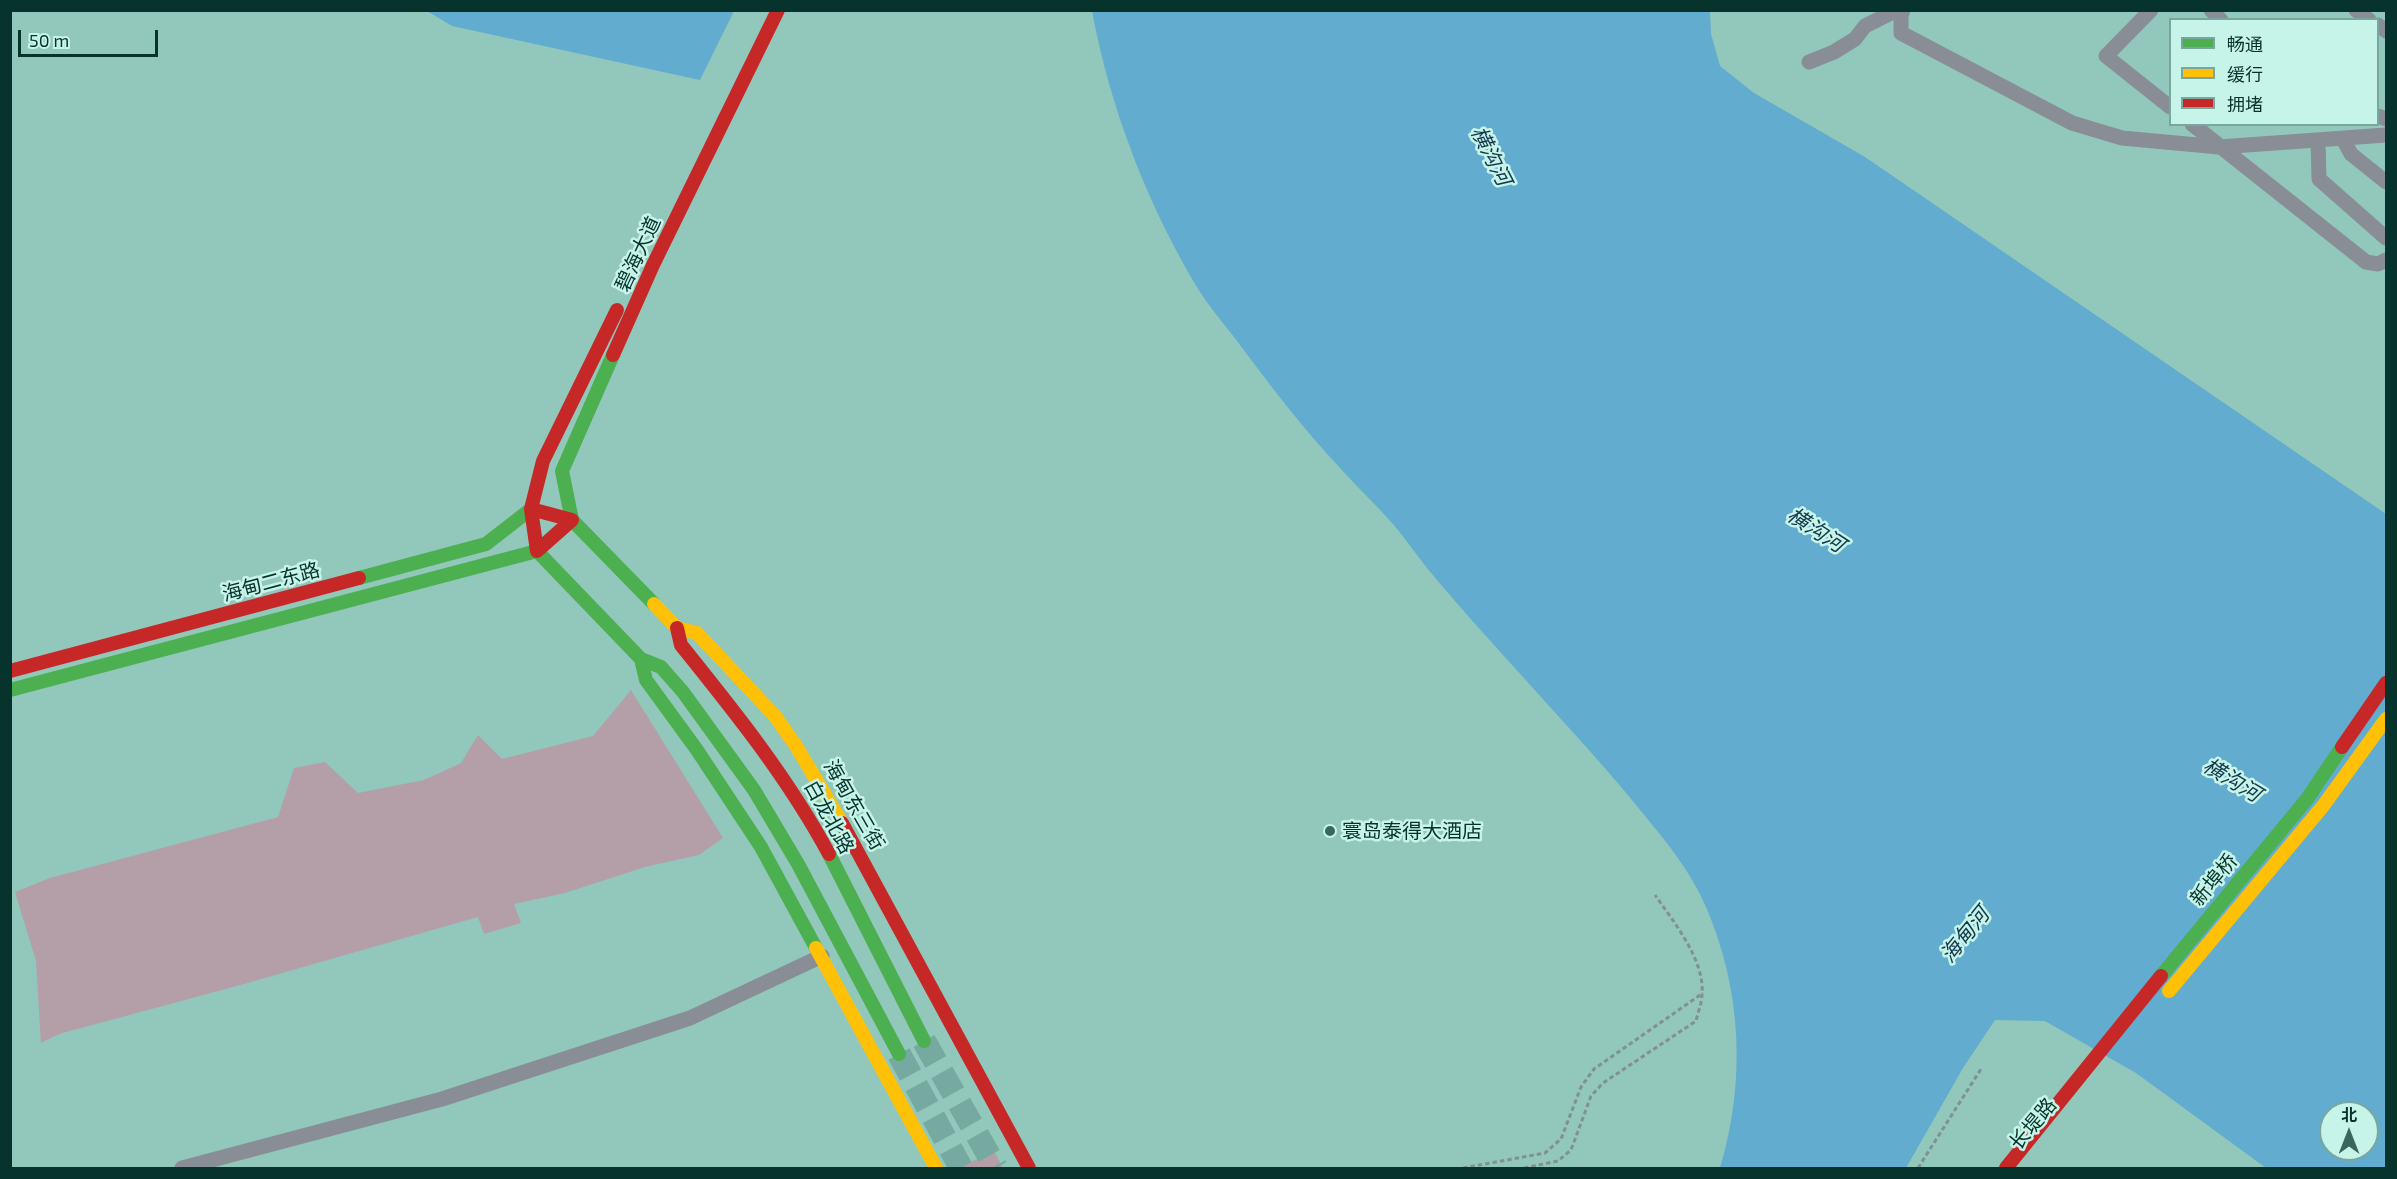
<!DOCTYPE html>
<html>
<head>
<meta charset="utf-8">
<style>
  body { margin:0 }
  #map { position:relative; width:2397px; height:1179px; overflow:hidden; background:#92c7bc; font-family:"Exo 2","Noto Sans SC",sans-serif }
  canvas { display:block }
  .frame { position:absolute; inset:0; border:12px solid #06332b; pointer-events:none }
  .legend { position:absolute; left:2169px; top:18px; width:210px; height:108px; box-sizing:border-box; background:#c7f4e9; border:2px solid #7aa79d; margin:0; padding:8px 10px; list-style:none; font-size:18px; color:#06332b }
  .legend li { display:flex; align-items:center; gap:12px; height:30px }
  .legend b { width:30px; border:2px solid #7aa79d }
  .north { position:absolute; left:2319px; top:1101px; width:60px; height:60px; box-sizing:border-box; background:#c7f4e9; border:2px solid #7aa79d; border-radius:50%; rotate:0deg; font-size:16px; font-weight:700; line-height:24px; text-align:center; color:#06332b }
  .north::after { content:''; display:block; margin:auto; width:21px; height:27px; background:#37675e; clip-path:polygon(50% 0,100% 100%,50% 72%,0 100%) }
  .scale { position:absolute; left:18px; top:30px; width:140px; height:27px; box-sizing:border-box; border:3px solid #06332b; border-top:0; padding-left:8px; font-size:18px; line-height:21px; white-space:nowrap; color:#06332b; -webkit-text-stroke:4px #c7f4e9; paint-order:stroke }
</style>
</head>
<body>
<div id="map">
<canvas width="2397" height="1179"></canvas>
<div class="frame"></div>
<ul class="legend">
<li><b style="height:8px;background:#4caf50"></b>畅通</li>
<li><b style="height:8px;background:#ffc107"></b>缓行</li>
<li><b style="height:8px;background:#c62828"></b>拥堵</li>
</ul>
<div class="north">北</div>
<div class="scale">50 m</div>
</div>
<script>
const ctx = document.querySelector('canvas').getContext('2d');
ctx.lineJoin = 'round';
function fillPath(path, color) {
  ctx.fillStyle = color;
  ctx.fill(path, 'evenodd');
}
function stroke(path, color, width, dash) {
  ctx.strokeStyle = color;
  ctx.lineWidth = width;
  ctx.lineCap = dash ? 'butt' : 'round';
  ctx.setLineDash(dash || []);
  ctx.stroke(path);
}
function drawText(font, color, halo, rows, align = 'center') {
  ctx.font = font + ' "Exo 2","Noto Sans SC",sans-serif';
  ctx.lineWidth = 5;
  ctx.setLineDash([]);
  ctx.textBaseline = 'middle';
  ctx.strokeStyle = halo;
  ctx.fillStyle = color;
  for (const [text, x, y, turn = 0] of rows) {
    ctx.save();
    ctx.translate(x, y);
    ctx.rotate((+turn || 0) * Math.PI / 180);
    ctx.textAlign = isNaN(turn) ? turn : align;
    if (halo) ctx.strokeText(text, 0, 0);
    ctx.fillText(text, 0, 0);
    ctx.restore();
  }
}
fillPath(new Path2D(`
  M631 690 723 838 699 855 645 867 565 893 514 904 521 923 484 934 478 917 244 984 59 1034 41 1043 36 961 15 892 50 878 278 817 294 768 325 762 358 793 424 780 461 763 478 735 502 759 593 736Z
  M994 1151 1003 1168H963L962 1166Z`), '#b49fa9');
fillPath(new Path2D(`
  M427 11H734L700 80 452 26Z
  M1092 11H1710L1711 34 1720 66 1754 93 1865 157 2386 514V1168H2266L2136 1073 2045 1021 1995 1020 1963 1068 1906 1168H1720C1746 1081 1742 991 1706 907 1691 872 1668 844 1645 816 1609 771 1570 729 1531 686 1496 647 1460 608 1427 568 1415 553 1405 538 1393 524 1376 505 1358 488 1341 469 1303 429 1270 385 1237 341 1225 325 1211 309 1200 292 1148 207 1110 108 1092 11ZM2331 1113H2367V1149H2331Z`), '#62accf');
stroke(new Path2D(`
  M924 1041 996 1168
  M899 1054 961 1168`), '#76a99f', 24, [24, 12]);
stroke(new Path2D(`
  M1463 1168 1545 1153 1561 1139 1581 1087 1594 1069 1703 993
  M1524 1168 1558 1161 1571 1150 1591 1096 1603 1083 1696 1021C1698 1012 1702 1003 1702 994 1705 960 1673 921 1655 895
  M1918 1168 1981 1069`), '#819192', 3, [4.5, 3]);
stroke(new Path2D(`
  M1903 10 1901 16V33L2072 123 2122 138 2219 147 2386 135
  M2151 10 2106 56 2170 107
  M2211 10 2221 20
  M2356 10 2369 20
  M2378 25 2386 31
  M1809 62 1834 52 1855 39 1865 26 1897 10
  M2378 116 2386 119
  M2192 124 2366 262 2378 264 2386 260
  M2343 139 2351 154 2386 182
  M2318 140 2319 179 2386 238
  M182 1168 442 1099 690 1018 822 956`), '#898e96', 15);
stroke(new Path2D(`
  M613 355 562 471 572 520 654 604
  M537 551 641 659 646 680 697 750 761 847 816 948
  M359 578 486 544 531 509
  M641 659 661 667 683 692 754 790 798 864 899 1054
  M10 690 537 551
  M829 854 924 1041
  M2161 976 2307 799 2342 747`), '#4caf50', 14);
stroke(new Path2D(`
  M654 604 677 628 697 633 775 716 796 746 842 823
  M816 948 936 1168
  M2169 991 2323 806 2386 719`), '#ffc107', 14);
stroke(new Path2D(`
  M613 355 653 265 778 10
  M531 509 572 520 537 551 531 509 543 461 617 310
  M677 628 681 645C735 712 788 778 829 854
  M10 671 359 578
  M2342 747 2386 683
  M842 823 1029 1168
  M2006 1168 2161 976`), '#c62828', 14);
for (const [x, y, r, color] of [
  [1330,831,6,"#37675e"]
]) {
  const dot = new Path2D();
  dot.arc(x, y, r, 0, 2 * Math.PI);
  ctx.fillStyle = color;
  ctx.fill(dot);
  stroke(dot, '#c7f4e9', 2);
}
drawText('20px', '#06332b', '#c7f4e9', [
  ["碧海大道",638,254,-65],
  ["海甸二东路",271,582,-15],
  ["海甸东三街",854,805,60],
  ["白龙北路",829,817,61],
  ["新埠桥",2214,880,-50],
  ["长堤路",2033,1124,-50]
]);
drawText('20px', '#06332b', '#c7f4e9', [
  ["寰岛泰得大酒店",1342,831]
], 'left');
drawText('italic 21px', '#12374d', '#c7f4e9', [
  ["横沟河",1491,156,63],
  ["横沟河",1816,530,33],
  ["横沟河",2232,780,31],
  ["海甸河",1965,935,-51]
]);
</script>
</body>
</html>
